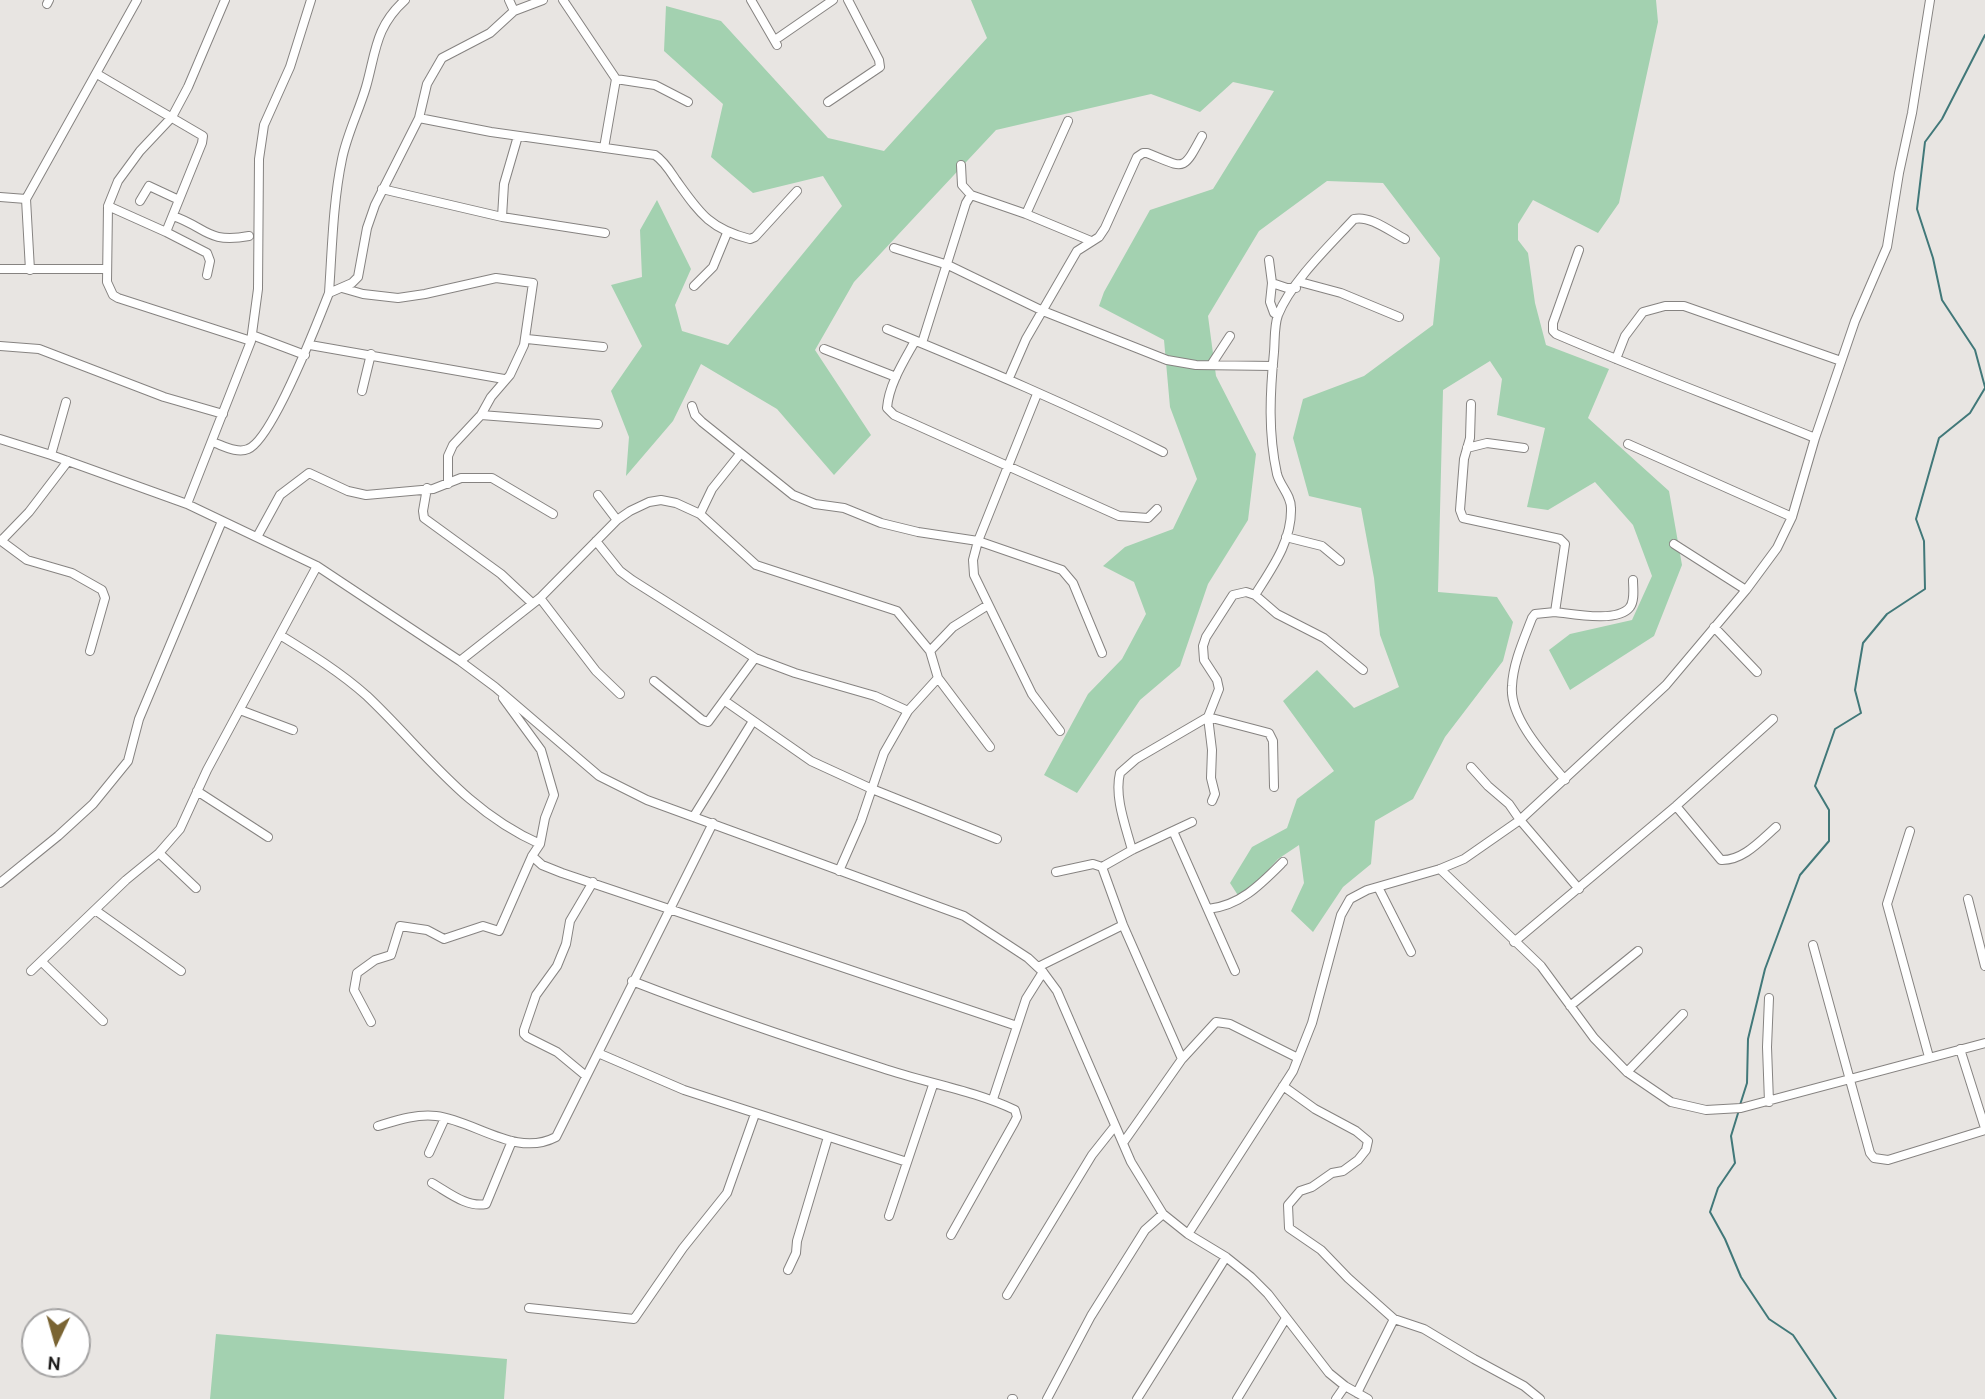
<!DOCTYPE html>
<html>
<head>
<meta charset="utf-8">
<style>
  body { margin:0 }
  #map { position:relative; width:1985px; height:1399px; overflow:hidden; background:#e8e5e2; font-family:Overpass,sans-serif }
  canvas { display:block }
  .north { position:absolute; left:21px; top:1308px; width:70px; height:70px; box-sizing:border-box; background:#fff; border:2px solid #a5a4a4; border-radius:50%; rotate:185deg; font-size:19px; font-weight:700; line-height:28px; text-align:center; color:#1d1c1b }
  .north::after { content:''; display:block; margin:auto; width:24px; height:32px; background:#7a6433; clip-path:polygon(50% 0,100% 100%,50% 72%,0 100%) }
</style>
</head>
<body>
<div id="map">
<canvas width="1985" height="1399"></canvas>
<div class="north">N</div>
</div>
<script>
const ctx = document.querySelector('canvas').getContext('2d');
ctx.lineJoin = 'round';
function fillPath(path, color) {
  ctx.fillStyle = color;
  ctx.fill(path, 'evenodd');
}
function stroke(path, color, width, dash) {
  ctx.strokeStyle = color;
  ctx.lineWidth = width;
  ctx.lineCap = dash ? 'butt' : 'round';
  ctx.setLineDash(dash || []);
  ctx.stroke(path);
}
fillPath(new Path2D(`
  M971 0H1656L1658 22 1619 203 1598 233 1533 200 1518 224V240L1528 253 1535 303 1546 345 1609 369 1588 418 1669 491 1682 565 1654 636 1570 690 1549 650 1570 634 1632 620 1652 576 1633 525 1595 482 1548 510 1527 507 1545 428 1497 415 1502 379 1490 361 1443 390 1438 592 1497 597 1513 622 1503 661 1445 737 1413 799 1375 821 1371 864 1343 887 1313 932 1291 911 1304 883 1299 845 1278 859 1241 900 1230 883 1252 847 1287 828 1297 799 1334 771 1283 701 1317 670 1354 708 1399 687 1380 635 1374 578 1361 508 1309 496 1293 438 1303 399 1364 376 1433 325 1440 258 1383 183 1327 181 1259 231 1208 316 1216 376 1256 454 1248 520 1208 584 1180 666 1140 700 1077 793 1044 775 1088 694 1122 659 1146 614 1134 582 1103 566 1125 547 1173 529 1197 479 1170 407 1164 340 1099 306 1104 292 1150 210 1213 189 1274 91 1233 82 1200 112 1151 94 996 130 854 282 815 350 871 435 834 475 777 409 701 364 673 421 626 476 629 437 611 391 642 346 611 285 642 277 640 230 657 200 691 269 675 305 682 331 728 345 842 206 823 176 753 193 711 157 723 104 664 51 666 6 721 21 828 138 884 151 987 38Z
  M216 1334 507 1359 504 1399H210Z`), '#a3d1b0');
stroke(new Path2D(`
  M1985 387 1975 350 1942 300 1933 258 1917 209 1925 142 1942 119 1985 35
  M1740 1105 1747 1083 1748 1039 1765 969 1800 875 1829 841V810L1815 786 1835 729 1861 713 1855 690 1863 643 1887 614 1925 589 1924 541 1916 519 1939 438 1970 413 1985 388
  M1739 1110 1731 1136 1735 1163 1718 1188 1710 1212 1725 1239 1741 1277 1769 1319 1793 1335 1836 1399`), '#417879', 2);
const minor = new Path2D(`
  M225 0 188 87 172 117 140 151 118 181 108 206 107 282 113 295 118 298 251 341
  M509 0 514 11
  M563 0 616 79 604 148
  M751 0 777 45
  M47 4 49 0
  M775 40 833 0
  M97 74 203 136 202 143 166 232
  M616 79 655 85 688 102
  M828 102 880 67 879 60 848 0
  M419 118 491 132 655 155C664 161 670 171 676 180 699 212 709 229 750 239L755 237 797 191
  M961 165 962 185 971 195
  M382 189 502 217 605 233
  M0 197 26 199
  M140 201 149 186 179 200
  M108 206 166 232 207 253 210 261 207 275
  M1026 214 1068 121
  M173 216C206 227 207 244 249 236
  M502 217 504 184 518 136
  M894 248 948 265 1043 311 1167 360 1196 365 1273 366
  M1579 250 1553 323V331L1556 334C1642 371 1729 403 1815 438
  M1269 260 1272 283 1287 288H1296
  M0 269H107
  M30 270 26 199 137 0
  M1300 282 1341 293 1399 317
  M1272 283 1270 302 1274 313 1278 315
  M694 286 713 267 727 233
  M342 288 363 294 398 298 425 294 496 278 533 283 524 345 510 375 491 397 481 415 453 445 448 456V484
  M329 293C332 249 333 202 342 159 347 134 359 111 366 87 376 52 375 27 405 0
  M887 329C980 367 1073 406 1163 452
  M252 335 305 355
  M527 339 603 347
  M915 341C904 361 889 384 887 408L894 415 1119 516 1148 518 1157 509
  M922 343 966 203 971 195 1026 214 1091 241
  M310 345 504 379
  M0 346 39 349 164 397 223 414
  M824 349 896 377
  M1616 359 1625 336 1643 312 1665 306H1684L1841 361
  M1211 365 1230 336
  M1009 378 1026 339 1077 251 1099 237 1105 228 1137 157 1143 153H1147C1185 168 1182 173 1202 136
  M362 391 371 354
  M1037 394 978 541 973 560 974 575 1032 694 1060 731
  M1471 404 1470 438 1464 459 1460 510 1463 518 1560 539 1565 544 1555 612 1535 614 1532 618C1524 639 1513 663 1512 686 1509 718 1546 757 1565 780
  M692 406 695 415 702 422 793 495 815 504 844 508 881 523 918 532 978 541 1062 570 1073 583 1102 653
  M481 415 598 424
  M0 439 51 455 187 504 317 566 460 661 495 687 599 776 647 800 964 916 1028 958 1043 972 1057 991 1131 1162 1163 1214 1188 1234 1226 1257 1251 1277 1268 1294 1329 1373 1345 1386 1368 1399
  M212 442C222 445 237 454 248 449 272 440 318 321 329 293L352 283 358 277 367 228 375 205 419 118 427 84 442 58 490 33 514 11 543 0
  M1628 444 1792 517
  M1467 448 1487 443 1524 448
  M51 455 66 402
  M427 488 423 511 424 518 501 574 532 603
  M598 495 617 520
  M187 504 251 341 258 289 259 159 264 125 290 67 311 0
  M700 514 712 489 740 454
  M257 537 280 495 309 473 348 491 366 495 433 489 461 478H492L553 514
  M1286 537 1322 546 1340 561
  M0 540 27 560 72 573 102 590 105 598 90 651
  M2 540 29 512 68 461
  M596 541 620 571 632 580 755 658 795 673 875 696 908 711
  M1674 544 1746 590
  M1255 595C1272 568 1292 541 1291 508 1291 495 1280 486 1277 474 1268 433 1270 393 1274 352 1275 340 1274 326 1278 315 1291 282 1330 245 1354 219 1370 215 1391 232 1405 239
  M540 598 596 671 620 694
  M1555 612C1573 614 1618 623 1630 607 1635 600 1633 588 1633 580
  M1714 627 1757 672
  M280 635C311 654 340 672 367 696 424 750 465 811 540 844
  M930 651 953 627 988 605
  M460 661 540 598 617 520 630 511 649 502 661 500 676 503 700 514 756 565 897 611 930 651 938 678 990 747
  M654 681 702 720 708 722 755 658
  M725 701 811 761 872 789 997 839
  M240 710 293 730
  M1471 767 1488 786 1509 804 1520 820 1579 889
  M197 791 268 837
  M1212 801 1215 794 1211 778 1212 750 1208 717 1219 689 1217 680 1204 660 1203 646 1206 637 1233 595 1246 592 1255 595 1277 614 1324 638 1363 670
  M1676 806 1721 860C1743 861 1761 840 1776 827
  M694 816 753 721
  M1173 831 1235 971
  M1910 831 1887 904 1929 1057
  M1132 850C1126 827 1114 797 1120 773L1136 759 1208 717 1269 733 1273 741 1274 787
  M159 853 196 888
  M532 856 542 865 562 873 1017 1026
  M1102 867 1123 925 1182 1059
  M1440 869 1541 966 1594 1038 1627 1072 1671 1102 1706 1110 1741 1108 1985 1043
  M839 871 861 821 884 753 908 711 938 678
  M1056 872 1093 864 1102 867 1132 850 1192 822
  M0 883 58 836 93 804 128 761 139 719 222 521
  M1378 887 1411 952
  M1968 899 1985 966
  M1208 909C1240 906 1261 884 1283 862
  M95 910 181 971
  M1514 942 1676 806 1773 719
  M1813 945 1870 1153 1874 1158 1888 1160 1985 1130
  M42 962 103 1021
  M1038 967 1123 925
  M31 971 126 880 159 853 180 829 207 770 317 566
  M632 981C714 1013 798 1041 882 1068 926 1083 973 1090 1015 1110L1017 1117 1014 1123 951 1235
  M1570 1006 1638 951
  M371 1022 354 990 357 973 375 960 391 955 400 926 427 930 444 939 483 926 499 931 532 856 540 844 545 818 554 795 541 750 503 698
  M1960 1049 1985 1128
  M598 1053 684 1090 907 1162
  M1627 1072 1683 1014
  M586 1076 557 1052 527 1037 524 1034V1030L536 995 557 966 566 944 570 921 593 882
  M1283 1086 1315 1109 1356 1131 1368 1141 1366 1150 1358 1160 1343 1171 1332 1173 1312 1187 1300 1191 1288 1205 1289 1228 1321 1250 1348 1278 1394 1319 1424 1329 1474 1359 1524 1386 1540 1399
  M993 1099 1026 999 1043 972
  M1769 1102 1767 1047 1769 998
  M378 1126C398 1120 415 1114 436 1116 476 1121 516 1158 556 1137L713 823
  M1123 1143 1182 1059 1216 1022 1230 1024 1298 1058
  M429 1153 445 1118
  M432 1183C448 1192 467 1208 486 1204L512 1141
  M889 1216 933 1085
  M1188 1234 1293 1071 1312 1023 1341 915 1350 899 1367 890 1440 869 1464 859 1520 820 1666 685 1746 590 1777 548 1792 517 1815 438 1855 321 1887 247 1899 173 1912 113 1930 0
  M788 1270 796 1253 797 1241 828 1137
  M1007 1295 1092 1155 1115 1126
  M529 1308 634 1319 683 1248 727 1193 755 1114
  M1357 1393 1394 1319
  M1012 1399H1013
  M1047 1399 1091 1316 1145 1230 1163 1214
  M1137 1399 1226 1257
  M1237 1399 1286 1318
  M1336 1399 1345 1386`);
stroke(minor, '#868381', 10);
stroke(minor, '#fff', 8);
</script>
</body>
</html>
